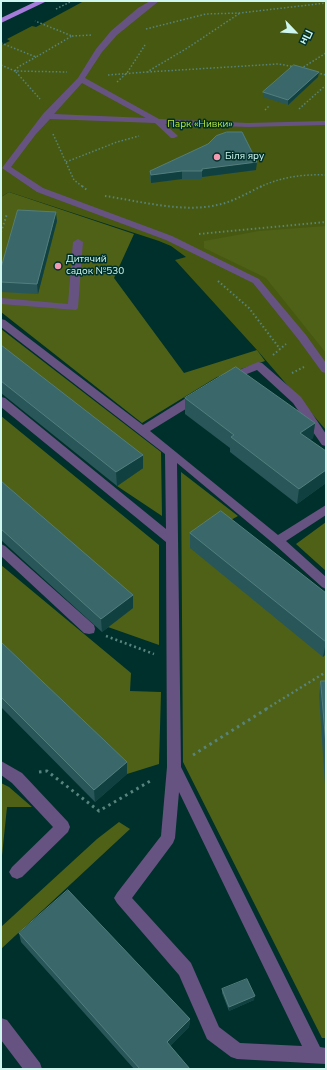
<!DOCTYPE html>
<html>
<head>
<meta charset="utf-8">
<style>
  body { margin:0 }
  #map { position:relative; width:327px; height:1070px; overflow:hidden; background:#00302b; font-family:"Nunito Sans",sans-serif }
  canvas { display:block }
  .frame { position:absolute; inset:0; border:2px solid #cff6ef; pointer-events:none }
  .north { position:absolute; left:275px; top:12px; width:40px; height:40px; -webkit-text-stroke:3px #00302b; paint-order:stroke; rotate:115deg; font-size:11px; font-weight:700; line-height:16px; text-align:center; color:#cff6ef }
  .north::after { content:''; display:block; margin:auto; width:14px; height:18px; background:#cff6ef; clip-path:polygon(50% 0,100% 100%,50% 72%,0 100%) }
</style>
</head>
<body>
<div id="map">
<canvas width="327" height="1070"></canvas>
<div class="frame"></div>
<div class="north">Пн</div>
</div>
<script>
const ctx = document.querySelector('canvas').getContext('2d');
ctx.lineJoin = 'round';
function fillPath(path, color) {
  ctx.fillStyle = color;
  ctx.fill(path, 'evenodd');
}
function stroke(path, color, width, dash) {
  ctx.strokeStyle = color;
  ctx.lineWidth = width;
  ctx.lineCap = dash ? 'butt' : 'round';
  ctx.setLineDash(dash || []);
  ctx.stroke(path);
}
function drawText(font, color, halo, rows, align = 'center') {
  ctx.font = font + ' "Nunito Sans",sans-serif';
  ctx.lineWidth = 3;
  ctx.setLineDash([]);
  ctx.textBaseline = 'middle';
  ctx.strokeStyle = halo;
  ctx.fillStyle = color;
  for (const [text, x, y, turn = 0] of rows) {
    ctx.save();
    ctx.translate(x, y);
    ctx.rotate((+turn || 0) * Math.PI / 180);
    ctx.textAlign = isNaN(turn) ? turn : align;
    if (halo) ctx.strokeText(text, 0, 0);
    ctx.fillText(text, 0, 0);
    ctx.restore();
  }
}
fillPath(new Path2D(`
  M84 1H326V430L257 350 175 260 186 257 171 246 159 241 9 192 1 197V45L10 41 7 39 32 26 36 27Z`), '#475811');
fillPath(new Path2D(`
  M9 192 134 234 114 278 184 373 257 350 265 361 217 377 142 423 1 312V197Z
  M326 226V353L266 278 204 248V241L259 231Z
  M1 329 161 452 162 516 117 486 143 468 1 358Z
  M1 416 159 545V645L108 627 1 493Z
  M181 472 238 516 220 526 326 654V1038H322L183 762Z
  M326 522V571L296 544Z
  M1 565 131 673 130 691 161 692 159 764 127 774 1 652Z
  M1 783 9 787 32 807H7L1 865Z
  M119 822 130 829 1 949V927L97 839Z`), '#4e6117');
stroke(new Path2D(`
  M56 9 72 1
  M146 29 206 14 240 13 326 3
  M72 36 92 35
  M1 43 36 57 72 36 35 21
  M1 65 15 71 67 72
  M15 71 18 67 36 57
  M16 72 40 99
  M147 72 278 64 302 68 326 53
  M317 73 326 75
  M108 75 147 72 189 47 240 13
  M117 82 127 73 145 45
  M299 109 326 85
  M265 110 270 105
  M53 134 74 180 83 187
  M66 162 117 142 139 136
  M260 187C281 177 303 174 326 175`), '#57847e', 1.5, [1.5, 2]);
stroke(new Path2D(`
  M82 186 87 190
  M105 196C139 201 183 213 217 205 233 202 247 193 262 186
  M1 232 7 214
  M199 234 326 222
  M218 281 249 308 280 349
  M273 355 286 344
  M292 373 304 367`), '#57847e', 2, [1.5, 2.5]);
stroke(new Path2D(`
  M106 636 154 654
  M266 709 326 672`), '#57847e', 2.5, [2, 3]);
stroke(new Path2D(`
  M193 755 268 708
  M39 772 47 771 99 811 152 780`), '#57847e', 3, [2.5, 4]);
fillPath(new Path2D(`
  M150 1H159L117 35 102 52 85 78 159 119 248 123 326 121V125L248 127 165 124 178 136 174 138H171L155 123 50 119 36 134 11 167 43 188 172 236 259 279 306 335 326 363V373L322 372 298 339 253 283 166 240 37 192 2 168 43 114 78 78 96 49 111 31 138 8ZM82 83 146 118 54 114Z
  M78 239 83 242 78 308 76 310 1 304V298L68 304 73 242Z
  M1 319 5 320 143 425 194 393H202L203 396 202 399 150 431 278 535 326 505V515L286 541 326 577V589L322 587 274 544 177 463 181 767 320 1047 326 1048V1064L237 1059 231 1057 207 1039 179 975 117 903 114 898 117 893 161 836 167 767 166 542 1 407V397L5 398 166 529 165 454 1 327ZM179 792 302 1046 240 1043 219 1027 191 963 132 898 173 843 175 838Z
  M258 362 262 363 301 397 326 434V446L322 445 293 403 257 370 229 381 225 380 224 378 225 376Z
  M1 544 5 546 94 625 95 629 94 633 89 634 84 633 1 556Z
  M1 761 22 773 68 822 70 827 68 832 22 877 17 879 12 877 9 872 12 867 53 827 12 783 1 775Z
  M1 1018 7 1020 40 1063 42 1069H23L1 1040Z`), '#675381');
fillPath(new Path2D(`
  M37 1H47L1 23V18Z`), '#a57bda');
fillPath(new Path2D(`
  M318 77 288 105 263 97V92Z
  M256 170 202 177V179H182L151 183 150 179V171Z
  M57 221 38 294 1 292V268Z
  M1 345 143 468 117 486 1 393Z
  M185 398 315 423 313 438 310 440 326 451V483L297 504 230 452V448L185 414Z
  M1 481 133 608 102 632 1 540Z
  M190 533 326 593V654L323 657 190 548Z
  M1 642 127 762V774L95 802 1 707Z
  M321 681H326V800L319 695Z
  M19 933 190 1019 189 1027 170 1046 190 1069H134L21 942Z
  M222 989 254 1000 229 1011 222 993Z`), '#295659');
fillPath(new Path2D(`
  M319 72 318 77 288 105V100Z
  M257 162 256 170 202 177V169Z
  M182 171V179L151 183V175Z
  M56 212 57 221 38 294 37 284Z
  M315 423 313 438 298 448 300 433Z
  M143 455V468L117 486 116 472Z
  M326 470V483L297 504 299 489Z
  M133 595V608L102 632 101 619Z
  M326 642V654L323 657Z
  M127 762V774L95 802 94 790Z
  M255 996 254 1000 229 1011V1007Z
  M190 1019 189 1027 167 1049V1042Z`), '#114040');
const building = new Path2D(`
  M294 65 319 72 288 100 263 92Z
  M227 132H242L257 162 202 169V171H182L151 175 150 171 208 144 216 136Z
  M18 210 56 212 37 284 1 282V268Z
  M1 345 143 455 116 472 1 381Z
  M236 367 315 423 300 433 326 451V470L299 489 231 437 234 435 185 398Z
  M1 481 133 595 101 619 1 529Z
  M221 511 326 593V642L190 533Z
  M1 642 127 762 94 790 1 697Z
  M321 681H326V745Z
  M68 890 190 1019 167 1042 190 1069H140L19 933Z
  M247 979 255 996 229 1007 222 989Z`);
fillPath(building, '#3a6769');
stroke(building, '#527e7e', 1);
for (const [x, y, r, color] of [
  [217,157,4,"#f19ab1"],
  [58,266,4,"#f19ab1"]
]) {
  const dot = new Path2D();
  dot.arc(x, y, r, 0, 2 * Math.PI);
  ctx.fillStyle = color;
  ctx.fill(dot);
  stroke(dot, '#00302b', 1.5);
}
drawText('10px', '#b9e532', '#00302b', [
  ["Парк «Нивки»",200,125]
]);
drawText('10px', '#cff6ef', '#00302b', [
  ["Біля яру",225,157],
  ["Дитячий",66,260],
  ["садок №530",66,272]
], 'left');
</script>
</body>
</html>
